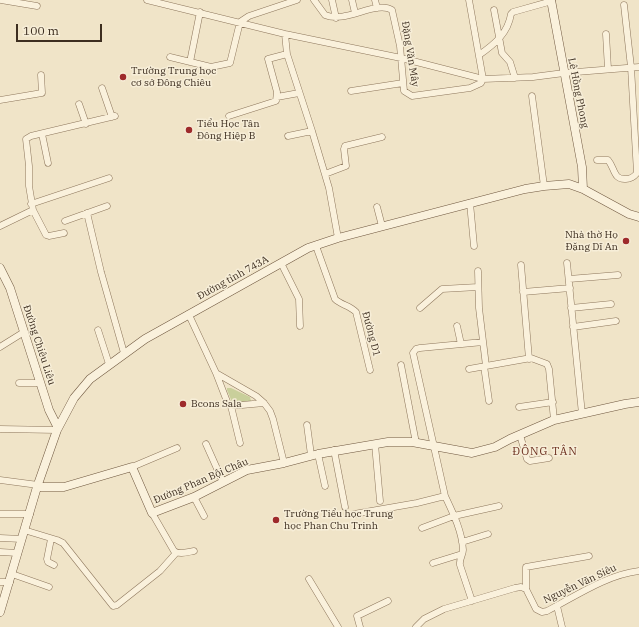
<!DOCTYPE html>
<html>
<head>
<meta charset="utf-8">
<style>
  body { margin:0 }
  #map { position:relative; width:639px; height:627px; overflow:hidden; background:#f0e4c8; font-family:"IBM Plex Serif",serif }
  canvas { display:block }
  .scale { position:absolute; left:16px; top:24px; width:86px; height:18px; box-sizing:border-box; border:2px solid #3d2e20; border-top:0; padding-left:5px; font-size:12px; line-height:14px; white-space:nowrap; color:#3d2e20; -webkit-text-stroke:3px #f7eed8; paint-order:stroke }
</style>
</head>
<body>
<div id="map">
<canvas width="639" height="627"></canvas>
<div class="scale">100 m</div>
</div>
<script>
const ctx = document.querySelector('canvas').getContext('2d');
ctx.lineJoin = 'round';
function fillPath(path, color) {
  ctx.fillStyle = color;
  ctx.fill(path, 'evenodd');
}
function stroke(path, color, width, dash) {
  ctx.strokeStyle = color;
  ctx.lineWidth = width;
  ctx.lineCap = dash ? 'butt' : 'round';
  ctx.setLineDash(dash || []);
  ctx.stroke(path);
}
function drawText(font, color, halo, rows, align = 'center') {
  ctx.font = font + ' "IBM Plex Serif",serif';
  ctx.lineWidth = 3;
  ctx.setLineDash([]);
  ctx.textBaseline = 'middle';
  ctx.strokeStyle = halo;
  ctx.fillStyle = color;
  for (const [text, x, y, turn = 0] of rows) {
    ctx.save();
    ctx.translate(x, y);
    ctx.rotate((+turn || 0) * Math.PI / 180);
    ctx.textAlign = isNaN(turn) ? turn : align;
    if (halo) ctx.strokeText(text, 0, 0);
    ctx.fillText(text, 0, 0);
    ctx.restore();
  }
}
fillPath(new Path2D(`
  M227 388H231L250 397 251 401 236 403 232 402 227 390Z`), '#c9cf9b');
const street = new Path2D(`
  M1 0 37 6
  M147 0 285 34 401 58 483 79 533 77 564 73 639 67
  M314 0 325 15C345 24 376 0 392 10L400 46 404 91 412 96 470 88 481 83 483 79 469 0
  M332 0 336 18
  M352 0 355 13
  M375 0 377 8
  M494 10 502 53 510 62 515 78
  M606 34 608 69
  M287 54 312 131
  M479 55C495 44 508 33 511 14L513 12 552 1
  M170 57 211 67 230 63 240 22 249 16 297 0
  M190 62 200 12
  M102 88 112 117
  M351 91 403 83
  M532 96 544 186
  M277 97 299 93
  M0 100 42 93 41 75
  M79 104 86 124
  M229 116 276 101 277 92 268 59 287 54 285 34
  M42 134 48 163
  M288 136 312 131 329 188 338 238
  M597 160H608C615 168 613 180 626 179 631 179 634 177 637 173L631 67 624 5
  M325 174 346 166 344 149 345 146 382 137
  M470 203 474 246
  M31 204 109 178
  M377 207 382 226
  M87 213 101 272 124 353
  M65 221 107 206
  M0 226 33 210
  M64 233 49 236 46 235 33 210 29 186V166L26 139 31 136 115 116
  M316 246 335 299C341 305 349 305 356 312L370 370
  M281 263 299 299 300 326
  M567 263 582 414
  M521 265 529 359
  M478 271 479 308 486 366
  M569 279 618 275
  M523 292 570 288
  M420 308 442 289 478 287
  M571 308 611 304
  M189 315 216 373 256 396 264 403 270 411 273 419 284 463
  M457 326 461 344
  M573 327 616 321
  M98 330 109 364
  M0 347 24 332
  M401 365 416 443
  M484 366 489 401
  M469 369 531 358 547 364 549 369 554 420
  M216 373 228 404 231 406 264 403
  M19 383H40
  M231 406 240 443
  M519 407 553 402
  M307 425 311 455
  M0 429 57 430
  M520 435 527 459 530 461 549 458
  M206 444 223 482
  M375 444 380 501
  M334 450 345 507
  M318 454 325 486
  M132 467 177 448
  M0 480 38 485
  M194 497 204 516
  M152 513 174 551C179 555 188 552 194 551
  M0 514H30
  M354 514 417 503 445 496
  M422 528 454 516 499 506
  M24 530 57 540 63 543 113 606 117 605 160 571 176 553
  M0 538 22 539
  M51 539 47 559 48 562 54 565
  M462 542 488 534
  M0 552 18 553
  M433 563 462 554
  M12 574 49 587
  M309 579 338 627
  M0 582H10
  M526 589V567L589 556
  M472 601 460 565C459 559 463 555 463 550 462 531 453 513 445 496L413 353 416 349 420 348 483 342
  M557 606 562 627
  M360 627 357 616 388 601
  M416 627 424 619 444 609 515 588 521 587 526 589 536 609 542 612 547 611C576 596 606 575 639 571`);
const secondary = new Path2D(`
  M551 0 582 167 583 189
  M0 268 10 288 49 410 58 428
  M37 487H64L132 467 152 513 194 497 247 470 284 463 318 454 388 442H412L472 453 495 447 510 439 554 420 625 404 639 402
  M0 612 37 487 57 430 74 398 90 379 145 339 308 248 338 238 525 189 544 186 569 184 583 189 629 214 639 217`);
stroke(street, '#8d765c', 7);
stroke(secondary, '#6f573f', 9);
stroke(street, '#faf1dc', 6);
stroke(secondary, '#faf1dc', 8);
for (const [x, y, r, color] of [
  [123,77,4,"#9e2a2b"],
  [189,130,4,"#9e2a2b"],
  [626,241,4,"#9e2a2b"],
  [183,404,4,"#9e2a2b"],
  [276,520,4,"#9e2a2b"]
]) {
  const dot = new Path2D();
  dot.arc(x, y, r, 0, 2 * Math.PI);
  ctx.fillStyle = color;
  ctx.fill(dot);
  stroke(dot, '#f7eed8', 1.5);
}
drawText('10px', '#3d2e20', '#f7eed8', [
  ["Đặng Văn Mây",410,54,81],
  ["Lê Hồng Phong",578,93,79],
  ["Đường tỉnh 743A",233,278,-29],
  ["Đường D1",371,334,75],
  ["Đường Chiêu Liêu",39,345,72],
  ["Đường Phan Bội Châu",201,481,-23],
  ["Nguyễn Văn Siêu",580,584,-25]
]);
drawText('10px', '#3d2e20', '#f7eed8', [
  ["Trường Trung học",131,71],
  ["cơ sở Đông Chiêu",131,83],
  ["Tiểu Học Tân",197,124],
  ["Đông Hiệp B",197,136],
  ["Nhà thờ Họ",618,235,"right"],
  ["Đặng Dĩ An",618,247,"right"],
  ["Bcons Sala",191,404],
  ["Trường Tiểu học Trung",284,514],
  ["học Phan Chu Trinh",284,526]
], 'left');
ctx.letterSpacing = '1px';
drawText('11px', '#6b2e1e', '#f7eed8', [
  ["ĐÔNG TÂN",545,452]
]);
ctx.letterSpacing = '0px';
</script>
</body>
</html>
